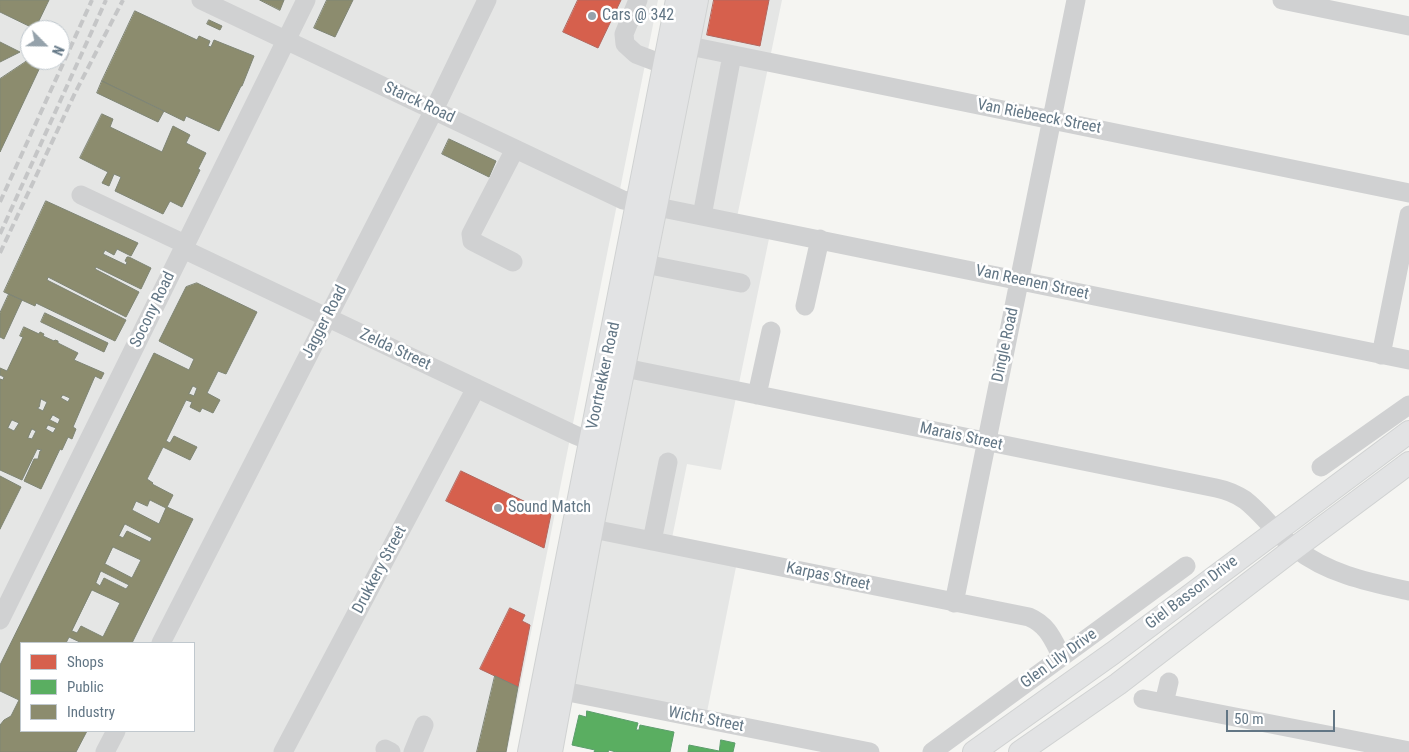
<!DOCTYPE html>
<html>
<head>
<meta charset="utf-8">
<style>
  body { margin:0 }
  #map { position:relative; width:1409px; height:752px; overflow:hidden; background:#f5f5f2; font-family:"Roboto Condensed",sans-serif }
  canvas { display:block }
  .legend { position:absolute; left:20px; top:642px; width:175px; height:90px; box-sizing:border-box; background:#fff; border:1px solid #c0c8ce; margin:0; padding:6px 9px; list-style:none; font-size:15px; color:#627685 }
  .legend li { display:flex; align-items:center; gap:10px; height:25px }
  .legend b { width:25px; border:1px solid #c0c8ce }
  .north { position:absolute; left:20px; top:20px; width:50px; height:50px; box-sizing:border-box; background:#fff; border:1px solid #c0c8ce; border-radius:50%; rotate:113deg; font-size:14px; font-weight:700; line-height:20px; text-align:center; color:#627685 }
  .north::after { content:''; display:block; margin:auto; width:18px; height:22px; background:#95a2ab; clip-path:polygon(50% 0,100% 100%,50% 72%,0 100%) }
  .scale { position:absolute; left:1226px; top:710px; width:109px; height:22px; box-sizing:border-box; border:2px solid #627685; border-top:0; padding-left:6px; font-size:15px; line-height:18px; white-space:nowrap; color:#627685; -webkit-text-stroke:4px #fff; paint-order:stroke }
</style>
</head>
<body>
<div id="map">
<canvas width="1409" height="752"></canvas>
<ul class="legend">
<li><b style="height:14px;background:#d6604d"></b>Shops</li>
<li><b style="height:14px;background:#5aae61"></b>Public</li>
<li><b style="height:14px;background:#8c8c6e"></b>Industry</li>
</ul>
<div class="north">N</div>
<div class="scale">50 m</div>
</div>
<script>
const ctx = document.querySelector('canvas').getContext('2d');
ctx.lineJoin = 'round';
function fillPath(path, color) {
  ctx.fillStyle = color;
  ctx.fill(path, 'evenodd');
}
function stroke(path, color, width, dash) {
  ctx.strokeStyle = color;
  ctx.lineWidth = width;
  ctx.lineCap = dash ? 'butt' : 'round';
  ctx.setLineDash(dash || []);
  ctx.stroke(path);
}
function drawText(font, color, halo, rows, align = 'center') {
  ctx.font = font + ' "Roboto Condensed",sans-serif';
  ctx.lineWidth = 5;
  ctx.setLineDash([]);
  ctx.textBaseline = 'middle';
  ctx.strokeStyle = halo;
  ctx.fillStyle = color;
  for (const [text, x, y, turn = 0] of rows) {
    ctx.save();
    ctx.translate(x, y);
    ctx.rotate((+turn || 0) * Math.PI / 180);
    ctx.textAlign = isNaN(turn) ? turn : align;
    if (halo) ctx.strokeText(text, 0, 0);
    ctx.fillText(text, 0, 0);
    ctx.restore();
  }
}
fillPath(new Path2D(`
  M0 0H658L507 752H0ZM30 30H60V60H30ZM21 643H194V731H21Z
  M700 0H782L736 222 771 229 721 470 687 464 671 543 738 557 706 717 563 690Z`), '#e5e6e5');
const shops = new Path2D(`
  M578 0H621L598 48 563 32Z
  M714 0H769L760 46 707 35Z
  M461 471 551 514 544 548 446 501Z
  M510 608 525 615 522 621 530 625 518 687 480 669Z`);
fillPath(shops, '#d6604d');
stroke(shops, '#b3675e', 1);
const public = new Path2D(`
  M587 711 638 723 636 730H639L640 725 674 732 670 752H616L609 750 608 752H594L595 750 572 745 579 715 586 717Z
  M721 740 735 743 733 752H688L689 745 719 751Z`);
fillPath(public, '#5aae61');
stroke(public, '#5c9d6c', 1);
const industry = new Path2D(`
  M0 0H49L35 29 0 12Z
  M260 0H284L280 10Z
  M327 0H353L335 37 314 28Z
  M135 11 197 40 199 36 210 41 208 46 211 47 214 40 254 56 242 86H241L219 131 186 116 184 121 102 81Z
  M209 20 222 26 220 30 207 24Z
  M0 42 20 52 0 62Z
  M30 59 42 63 0 152V79Z
  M102 81 164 111 158 122 97 93Z
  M102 114 113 119 110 127 162 152 173 126 190 135 186 143 206 153 198 169 200 170 182 207 170 201 163 214 115 191 121 177 114 174 109 186 102 183 108 172 80 158Z
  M449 139 496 161 489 177 442 154Z
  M46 201 138 243 131 256 117 249 114 255 105 250 103 254 126 265 127 262 125 261 127 257H129L151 268 141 289 96 267 95 269 139 292 126 317 48 277 47 280 126 320 115 341 36 303 35 306 4 292Z
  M197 283 257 312 226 374 218 371 207 393 220 400 213 413 202 408 200 412 190 407 192 402 186 400 166 441 170 443 174 436 197 447 190 460 163 447 147 479 153 483 152 484 173 495 167 507 193 519 132 643H82L69 637 66 643H21V731H87L76 752H0V725L4 720 11 716 19 700 0 691V665L154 353 189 370 194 359 159 341 186 287ZM193 386 197 388 194 396 189 394ZM150 500 166 508 159 524 132 510 136 501 147 506ZM125 524 152 538 150 542 127 531 123 538 119 536ZM113 547 141 560 132 578 105 564ZM101 571 129 585 126 589 104 578 100 586 96 583ZM92 590 120 603 103 637 81 626 77 633 72 631Z
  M9 294 22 300 4 339 0 337V313Z
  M45 313 108 343 104 352 41 322Z
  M24 327 39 334 40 332 44 334 43 336 54 341 55 340 58 341V343L78 353 74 360 104 373 101 379 95 376 73 427 76 429 72 439 68 437 62 450 60 449 41 489 24 481 34 459H38L40 451 42 450 37 449 22 480 0 470V379L3 380 4 377 0 375V368L7 371 23 337 20 336ZM63 395 70 398 68 402 61 398ZM41 399 47 402 43 411 37 408 39 407ZM53 415 60 419 58 424 50 420ZM12 420 19 423 14 431 8 428ZM48 425 56 428 53 433 46 429ZM32 429 36 431 32 439 28 438Z
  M0 476 21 487 0 529Z
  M495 676 518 687 506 752H477Z`);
fillPath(industry, '#8c8c6e');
stroke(industry, '#7f8575', 1);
const major = new Path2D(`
  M529 752 677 0
  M551 752 592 528 697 0
  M974 752 1113 653 1409 432
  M1020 752 1118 684 1295 548 1409 463`);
stroke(major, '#d0d2d2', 24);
stroke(new Path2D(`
  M201 0 623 200 1409 360
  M638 0 624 34 625 44 636 54 665 65
  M1282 0 1409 26
  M675 43 1409 193
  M81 195 185 244
  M702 216 732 55
  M183 249 575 435 590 441 603 444
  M513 262 472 241 471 234 515 149
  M645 264 741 283
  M805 306 820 239
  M1381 355 1409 215
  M610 365 1216 488C1226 490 1236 494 1245 500 1263 514 1276 534 1295 548 1328 574 1368 582 1409 591
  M757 395 771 331
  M1321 467 1409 405
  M578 526 1029 617C1048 625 1053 640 1062 657
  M652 541 668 462
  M954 603 1076 0
  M0 620 306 0
  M161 643 434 110 487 0
  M548 688 870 752
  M1143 699 1409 751
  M1164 703 1169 682
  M385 749 391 752
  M105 752 116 731
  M283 752 476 388
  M413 752 424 725
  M932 752 1186 566`), '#d0d1d2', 19);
stroke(major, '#e2e3e4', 22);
stroke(new Path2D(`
  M0 202 92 0
  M0 234 106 0
  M0 253 75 93 123 0`), '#c5c6c7', 4, [8, 4]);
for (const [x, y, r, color] of [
  [592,16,5,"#95a2ab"],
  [498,508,5,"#95a2ab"]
]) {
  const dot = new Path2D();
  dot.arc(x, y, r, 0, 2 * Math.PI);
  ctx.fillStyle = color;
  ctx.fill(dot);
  stroke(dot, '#fff', 2);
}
drawText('16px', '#627685', '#fff', [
  ["Cars @ 342",602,16],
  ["Sound Match",508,508]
], 'left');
drawText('16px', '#627685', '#fff', [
  ["Starck Road",419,103,25],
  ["Van Riebeeck Street",1039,117,11],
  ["Van Reenen Street",1032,283,12],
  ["Socony Road",153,310,-64],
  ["Jagger Road",325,322,-63],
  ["Dingle Road",1006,345,-78],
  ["Zelda Street",395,350,25],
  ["Voortrekker Road",604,376,-78],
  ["Marais Street",961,437,12],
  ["Drukkery Street",380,570,-62],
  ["Karpas Street",828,577,12],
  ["Giel Basson Drive",1192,593,-37],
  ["Glen Lily Drive",1059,659,-36],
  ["Wicht Street",706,720,11]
]);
</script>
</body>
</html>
